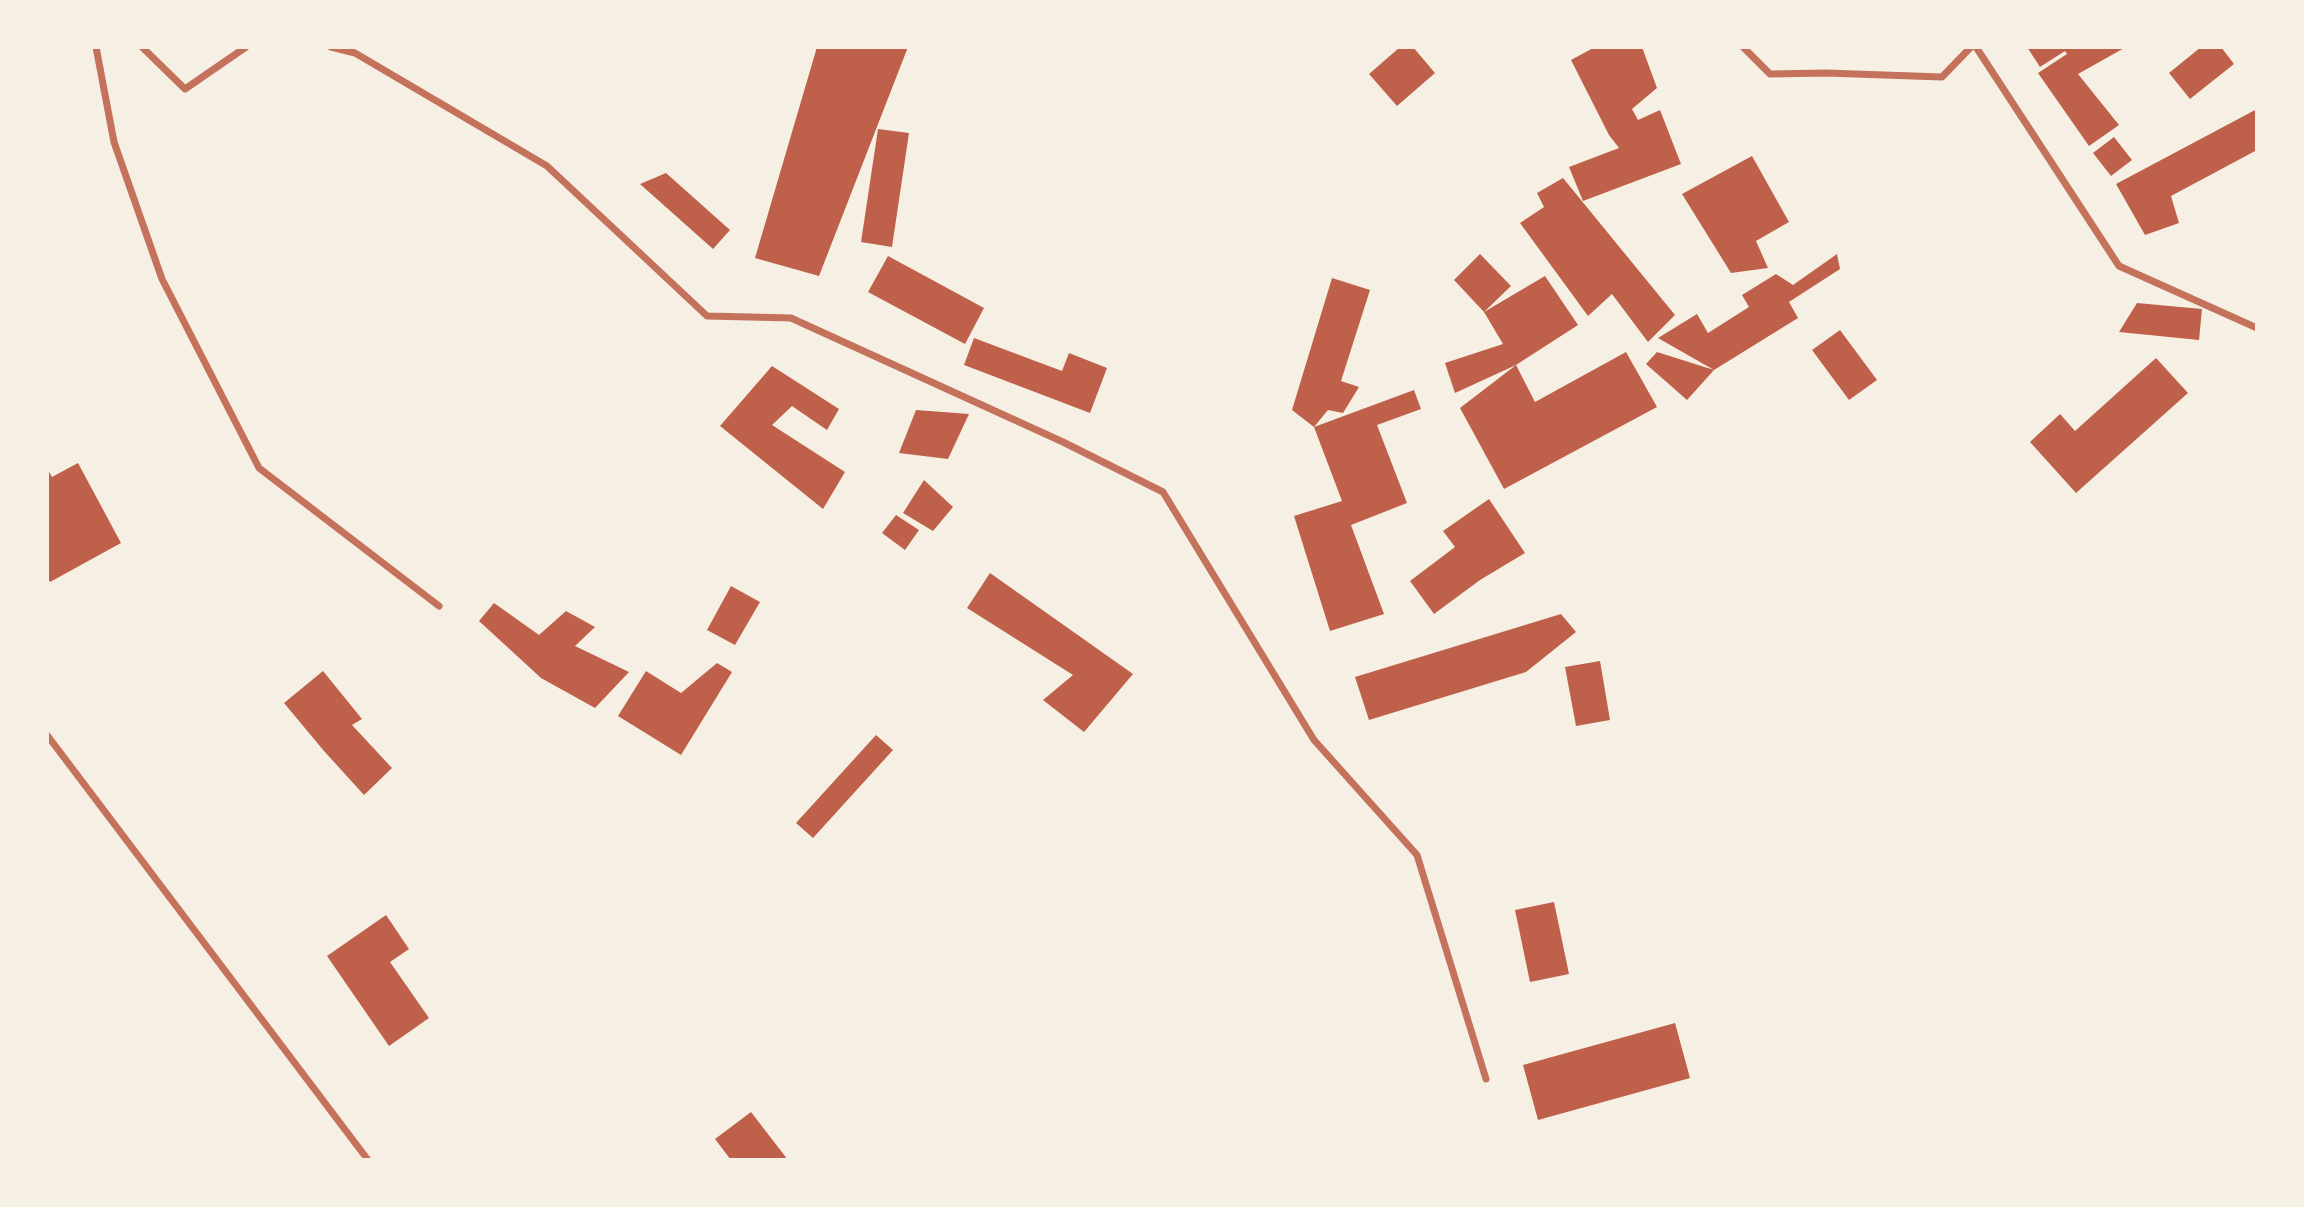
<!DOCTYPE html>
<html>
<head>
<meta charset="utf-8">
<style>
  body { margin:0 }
  #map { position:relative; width:2304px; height:1207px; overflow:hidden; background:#f6efe4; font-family:Arial,sans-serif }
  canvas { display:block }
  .frame { position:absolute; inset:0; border:49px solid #f6efe4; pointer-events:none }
</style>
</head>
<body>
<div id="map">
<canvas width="2304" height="1207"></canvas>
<div class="frame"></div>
</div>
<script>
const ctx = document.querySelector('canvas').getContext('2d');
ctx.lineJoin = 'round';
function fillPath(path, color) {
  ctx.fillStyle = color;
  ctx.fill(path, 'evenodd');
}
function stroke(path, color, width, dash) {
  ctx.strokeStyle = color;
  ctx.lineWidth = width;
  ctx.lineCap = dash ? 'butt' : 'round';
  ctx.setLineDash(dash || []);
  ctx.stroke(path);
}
fillPath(new Path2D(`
  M817 47H908L819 276 755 258Z
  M1400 47H1413L1435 73 1397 106 1369 74Z
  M1595 47H1642L1657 88 1632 109 1638 120 1660 110 1681 164 1583 201 1569 167 1619 148 1609 135 1571 60Z
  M2027 47H2126L2078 74 2119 125 2089 146 2038 73 2067 54 2065 51 2040 67Z
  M2201 47H2221L2234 64 2190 99 2169 73Z
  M2257 109V150L2171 196 2179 223 2145 235 2116 184Z
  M878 129 909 133 892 247 861 242Z
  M2114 137 2132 160 2111 176 2093 153Z
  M1752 156 1789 222 1756 241 1768 268 1731 273 1682 194Z
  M666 173 730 230 713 249 640 184Z
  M1563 178 1675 315 1648 342 1612 294 1588 316 1520 223 1544 207 1537 193Z
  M1480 254 1511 286 1484 312 1545 276 1578 325 1516 365 1455 393 1445 363 1503 344 1484 312 1454 280Z
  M1837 254 1840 269 1789 302 1798 318 1714 370 1658 338 1697 314 1708 333 1749 307 1742 295 1776 274 1793 285Z
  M888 256 984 308 965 344 868 292Z
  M1332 278 1370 290 1341 381 1359 387 1343 413 1328 410 1314 427 1414 390 1421 409 1377 425 1407 503 1351 525 1384 614 1330 631 1294 516 1342 501 1314 427 1292 410Z
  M2137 303 2202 309 2199 340 2119 332Z
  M1840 330 1877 380 1849 400 1812 350Z
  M974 338 1062 371 1069 353 1107 368 1090 413 964 365Z
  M1626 352 1657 407 1504 489 1460 408 1516 365 1535 402Z
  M1657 352 1714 370 1687 400 1646 364Z
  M2156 358 2188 393 2076 493 2030 442 2060 414 2075 431Z
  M772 366 839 409 827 430 792 406 772 425 845 472 823 509 720 426Z
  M916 410 969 414 948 459 899 453Z
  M78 463 121 543 50 582 47 577V468L52 477Z
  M924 480 953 507 933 531 903 513Z
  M1489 499 1525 553 1480 580 1434 614 1410 581 1455 547 1443 531Z
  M896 515 919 530 905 550 882 533Z
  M990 573 1133 674 1084 732 1043 700 1073 675 967 608Z
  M731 586 760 602 735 645 707 630Z
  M494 603 539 635 566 611 595 627 575 646 629 672 595 708 541 678 479 621Z
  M1561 614 1576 632 1526 672 1369 720 1355 677Z
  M1600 661 1610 720 1576 726 1565 667Z
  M717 663 732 672 681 755 618 716 646 671 681 693Z
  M323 671 362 719 352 725 392 768 364 795 324 751 284 703Z
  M876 735 893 750 813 838 796 823Z
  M1554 902 1569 974 1530 982 1515 910Z
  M386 915 409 949 390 962 429 1018 389 1046 327 956Z
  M1675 1023 1690 1078 1538 1120 1523 1065Z
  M751 1112 788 1160H731L715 1139Z`), '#bf614a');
stroke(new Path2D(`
  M96 47 114 142 162 279 259 468 439 606
  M142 47 185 89 246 47
  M331 47 355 53 547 166 707 316 791 318 1063 442 1163 492 1314 740 1417 855 1486 1079
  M1743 47 1770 74 1826 73 1942 77 1971 47
  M1976 47 2119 266 2257 328
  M47 735 368 1160`), '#c5725c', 7);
</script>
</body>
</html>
